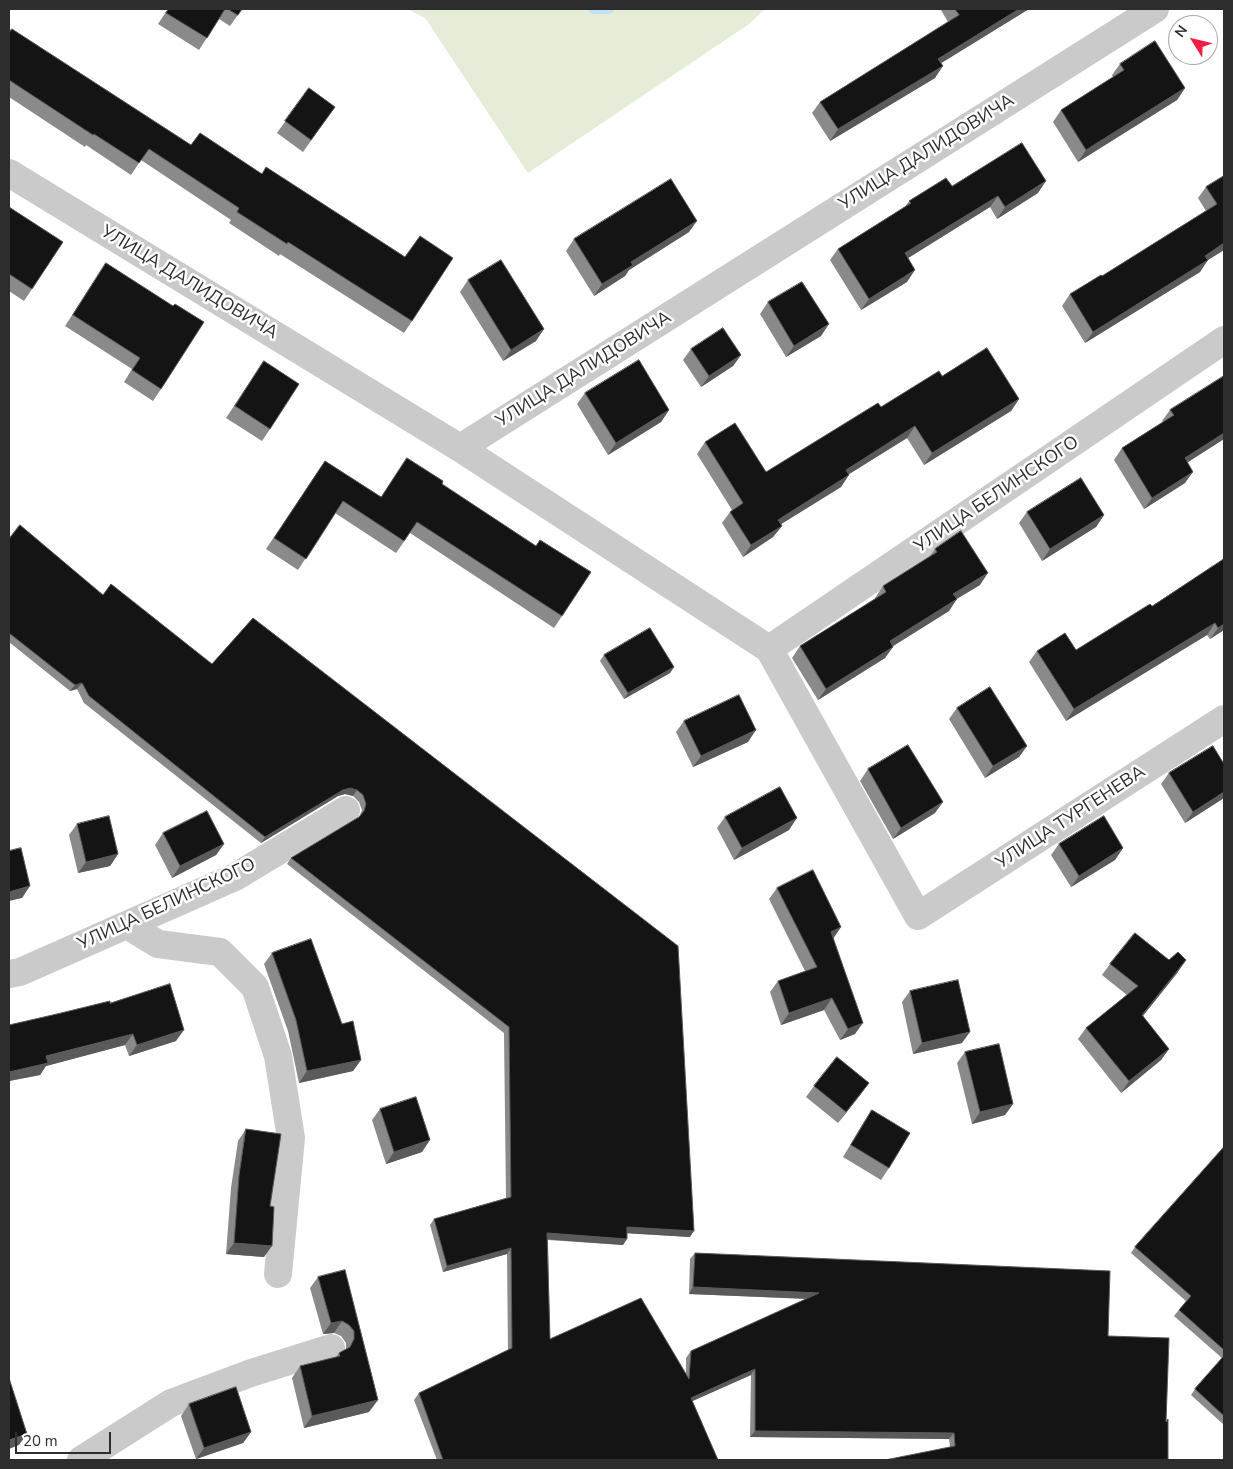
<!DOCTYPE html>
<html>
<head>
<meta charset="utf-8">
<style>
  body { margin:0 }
  #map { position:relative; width:1233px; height:1469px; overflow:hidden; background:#fff; font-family:"Nunito Sans",sans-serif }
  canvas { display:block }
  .frame { position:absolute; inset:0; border:10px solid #2d2d2d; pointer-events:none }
  .north { position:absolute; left:1168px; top:15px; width:50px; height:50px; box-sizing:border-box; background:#fff; border:1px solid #ababab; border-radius:50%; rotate:306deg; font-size:14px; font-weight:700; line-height:20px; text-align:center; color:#2d2d2d }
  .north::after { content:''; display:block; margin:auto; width:18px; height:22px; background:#f71d42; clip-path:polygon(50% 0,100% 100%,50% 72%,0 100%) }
  .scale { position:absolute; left:15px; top:1432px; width:96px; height:22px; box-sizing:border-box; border:2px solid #2d2d2d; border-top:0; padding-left:6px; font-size:15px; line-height:18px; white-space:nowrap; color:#2d2d2d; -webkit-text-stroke:4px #fff; paint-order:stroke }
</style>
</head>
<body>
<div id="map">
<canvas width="1233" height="1469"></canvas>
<div class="frame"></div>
<div class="north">N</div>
<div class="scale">20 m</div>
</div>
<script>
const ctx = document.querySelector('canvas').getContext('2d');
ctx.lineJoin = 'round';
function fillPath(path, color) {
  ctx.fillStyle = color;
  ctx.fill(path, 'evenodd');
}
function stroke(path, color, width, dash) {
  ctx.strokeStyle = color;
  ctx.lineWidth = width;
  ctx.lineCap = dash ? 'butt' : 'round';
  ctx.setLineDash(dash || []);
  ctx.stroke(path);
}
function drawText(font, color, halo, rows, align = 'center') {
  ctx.font = font + ' "Nunito Sans",sans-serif';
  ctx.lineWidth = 5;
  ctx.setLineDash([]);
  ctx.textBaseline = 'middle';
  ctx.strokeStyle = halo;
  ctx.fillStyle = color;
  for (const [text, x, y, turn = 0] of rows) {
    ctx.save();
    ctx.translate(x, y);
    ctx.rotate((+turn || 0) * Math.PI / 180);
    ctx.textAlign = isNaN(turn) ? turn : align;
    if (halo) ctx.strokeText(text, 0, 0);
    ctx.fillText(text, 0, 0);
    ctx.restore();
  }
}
fillPath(new Path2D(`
  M408 9H765L749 24 528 173 425 18Z`), '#e5edd9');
stroke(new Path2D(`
  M593 9H609`), '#c3e2ef', 10);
stroke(new Path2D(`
  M9 173 460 448 1155 9
  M460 448 769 649 918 916 1224 719
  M769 649 1224 340
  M127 925 158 944 220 952 255 987 278 1056 291 1138 278 1274
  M9 974 20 972 235 877 346 810
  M81 1460 171 1403 251 1373 331 1348`), '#cacaca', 28);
fillPath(new Path2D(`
  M168 9H242L230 26 219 19 199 50 158 24Z
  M942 9H1029L941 63 935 78 830 141 812 113 820 102 948 22 941 10Z
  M9 33 191 145 200 133 412 321 404 333 280 254 279 256 229 223 231 220 141 160 131 175 86 145 85 147 9 97Z
  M1120 64 1185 88 1177 100 1078 162 1053 122 1061 110 1113 77 1112 75Z
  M309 88 335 107 303 152 277 133Z
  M1224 176V250L1207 260 1200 272 1085 343 1062 306 1070 294 1102 276 1206 211 1198 198 1206 187Z
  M952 186 1038 193 997 219 990 207 908 258 907 282 861 310 830 260 838 249 905 207 909 201Z
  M9 207 32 289 24 301 9 291Z
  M689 232 629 270 625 276 594 296 566 251 574 239Z
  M106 263 161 389 153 401 124 382 132 369 65 326Z
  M468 280 536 341 503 361 460 292Z
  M768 302 821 336 786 357 760 314Z
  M691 349 741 355 733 366 701 387 683 360Z
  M264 361 270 429 262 441 226 418Z
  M942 376 1019 399 1011 411 924 465 907 438 849 474 841 487 781 524 782 526 773 537 743 557 722 523 730 512 732 510 697 454 705 442 766 472 881 407Z
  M585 393 669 410 661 422 608 455 577 404Z
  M1170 410 1224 439 1188 462 1185 483 1144 509 1114 460 1122 448 1163 422 1162 421Z
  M325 461 381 497 442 484 562 616 554 628 410 533 396 553 335 513 298 570 266 549Z
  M1027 512 1104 515 1096 527 1042 561 1019 523Z
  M9 539 103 595 212 664 253 618 690 1237 627 1233 623 1245 548 1240 550 1339 686 1373V1358L691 1351 806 1299 689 1294 690 1259 695 1253 1108 1336 1166 1422 1168 1460 950 1447 949 1439 750 1437 751 1375 692 1401 718 1460H437L414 1400 419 1393 508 1350 507 1254 443 1272 430 1225 434 1219 506 1198 504 1033 287 864 291 858 359 817 360 815 362 810 359 802 353 796 345 794 338 796 261 843 84 703 77 689 70 691 9 642Z
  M935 549 980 585 956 599 949 611 893 646 885 658 818 700 792 658 800 646 875 599V598L883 586 930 556Z
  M1224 559V630L1210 639 1207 635 1066 721 1029 662 1037 651 1076 650 1152 606Z
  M604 655 674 667 670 673 624 699 600 661Z
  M957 708 1027 746 1019 757 985 778 949 719Z
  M684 721 748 742 693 767 676 732Z
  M868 769 935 813 893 839 860 781Z
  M1169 773 1224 798 1185 823 1161 784Z
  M725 817 789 830 734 860 717 828Z
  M77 824 118 854 110 866 78 873 69 835Z
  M163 833 224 844 216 855 172 878 155 845Z
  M1059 844 1123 848 1115 860 1071 887 1051 855Z
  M777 888 841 927 833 938 855 1034 840 1040 824 1010 781 1025 770 992 778 981 805 971 769 899Z
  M272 953 342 1024 361 1060 353 1071 299 1083 288 1031 264 964Z
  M1110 964 1178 972 1143 1016 1169 1049 1161 1060 1121 1093 1078 1039 1086 1028 1127 995 1102 975Z
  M910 991 962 1043 913 1054 902 1002Z
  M110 1003 176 1041 129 1056 125 1045 46 1066 40 1075 9 1081Z
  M965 1052 1013 1104 1005 1115 972 1124 957 1063Z
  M814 1086 861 1094 838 1123 806 1097Z
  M380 1109 422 1152 386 1164 372 1120Z
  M872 1110 889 1168 881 1180 843 1157 864 1122Z
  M246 1129 270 1206 264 1257 226 1254 231 1188 238 1141Z
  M1224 1147V1425L1191 1395 1195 1389 1222 1358 1174 1316 1186 1301 1131 1253 1135 1247Z
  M345 1270 369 1412 304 1428 292 1378 300 1366 336 1357 339 1353 346 1349V1343L341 1336 334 1333 323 1334 310 1288 318 1277Z
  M189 1404 251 1432 243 1443 196 1459 181 1416Z`), '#8a8a8a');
fillPath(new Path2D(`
  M1019 9H1029L930 70 938 59Z
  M943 66 935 78 830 141 838 129Z
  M1185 88 1177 100 1078 162 1086 150Z
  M1046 181 1038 193 997 219 1005 207Z
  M998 196 990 207 897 265 905 253Z
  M697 221 689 232 629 270 625 276 594 296 602 284 631 262Z
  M1224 243V250L1197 267 1205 256Z
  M1208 260 1200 272 1085 343 1093 332Z
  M915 270 907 282 861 310 869 299Z
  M829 324 821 336 786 357 794 346Z
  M544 329 536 341 503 361 511 350Z
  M741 355 733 366 701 387 709 376Z
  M1019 399 1011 411 924 465 932 453Z
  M669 410 661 422 608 455 616 443Z
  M915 426 907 438 838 481 846 470Z
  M1224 433V439L1177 469 1185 458Z
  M1193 472 1185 483 1144 509 1152 498Z
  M849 475 841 487 770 531 778 520Z
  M1104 515 1096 527 1042 561 1050 549Z
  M782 526 773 537 743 557 751 545Z
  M988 573 980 585 945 606 953 594Z
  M957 599 949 611 882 653 890 641Z
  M1215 623 1207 635 1066 721 1074 709Z
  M1224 624V630L1210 639 1218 628Z
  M893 647 885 658 818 700 826 689Z
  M674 667 670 673 624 699 628 693Z
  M82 683 77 689 70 691 75 685Z
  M756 730 748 742 693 767 701 756Z
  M1027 746 1019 757 985 778 993 766Z
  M350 788 357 790 353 796 345 794 338 796 261 843 265 837 343 790Z
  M1224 792V798L1185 823 1193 812Z
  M943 802 935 813 893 839 901 828Z
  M797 818 789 830 734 860 742 848Z
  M224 844 216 855 172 878 180 866Z
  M1123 848 1115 860 1071 887 1079 876Z
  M118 854 110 866 78 873 86 862Z
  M30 886 22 898 9 901V892Z
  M841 927 833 939 831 932Z
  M1186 960 1178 972 1134 1027 1142 1015Z
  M832 998 824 1010 781 1025 789 1013Z
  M863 1023 855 1034 840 1040 848 1029Z
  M184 1030 176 1041 129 1056 137 1045Z
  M970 1032 962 1043 913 1054 922 1043Z
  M133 1034 125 1045 46 1066 40 1075 9 1081V1072L46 1056Z
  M1169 1049 1161 1060 1121 1093 1129 1081Z
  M361 1060 353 1071 299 1083 307 1071Z
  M869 1083 861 1094 838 1123 846 1112Z
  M1013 1104 1005 1115 972 1124 980 1112Z
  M430 1140 422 1152 386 1164 394 1152Z
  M627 1227 694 1231 690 1237 622 1233Z
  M547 1233 627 1239 623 1245 543 1239Z
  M234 1243 272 1246 264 1257 226 1254Z
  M511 1248 507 1254 443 1272 447 1266Z
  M693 1287 819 1293 814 1299 689 1294Z
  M342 1321 334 1333 323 1334 331 1323Z
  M755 1369 751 1375 686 1404 691 1398Z
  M378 1400 369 1412 304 1428 312 1416Z
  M755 1431 954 1433 949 1439 750 1437Z
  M251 1432 243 1443 196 1459 204 1448Z
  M27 1434 19 1445 9 1449V1440Z`), '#5a5a5a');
const building = new Path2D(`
  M169 9H225L207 38 166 13Z
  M228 9H242L238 15Z
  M955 9H1019L938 59 943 66 838 129 820 102 959 15Z
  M12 29 191 145 200 133 262 174 266 167 405 257 420 236 453 258 412 321 288 242 287 244 237 212 239 208 149 149 139 163 94 134 93 135 9 80V33Z
  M1155 41 1185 88 1086 150 1061 110 1124 70 1120 64Z
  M309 88 335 107 311 140 285 121Z
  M1022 143 1046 181 1005 207 998 196 905 253 915 270 869 299 838 249 911 203 909 201 946 178 952 186Z
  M1224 176V243L1205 256 1208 260 1093 332 1070 294 1101 275 1102 276 1217 204 1206 187Z
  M671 179 697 221 631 262 633 265 602 284 574 239Z
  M9 207 63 242 32 289 9 274Z
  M501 260 544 329 511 350 468 280Z
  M106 263 173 306 175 304 204 322 161 389 132 370 140 358 73 315Z
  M802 282 829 324 794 346 768 302Z
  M723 328 741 355 709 376 691 349Z
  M987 348 1019 399 932 453 915 426 846 470 849 475 778 520 782 526 751 545 730 512 743 503 705 442 735 423 766 472 878 403 881 407 939 371 942 376Z
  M639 360 669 410 616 443 585 393Z
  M264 361 299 384 270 429 235 406Z
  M1224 376V433L1185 458 1193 472 1152 498 1122 448 1174 415 1170 410Z
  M407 458 443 481 442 484 536 546 540 540 591 572 562 616 417 522 404 541 343 501 306 559 274 538 325 461 381 497Z
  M1081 478 1104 515 1050 549 1027 512Z
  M20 525 103 595 111 584 212 664 253 618 678 946 694 1231 627 1227V1239L547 1233 550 1339 641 1298 689 1379 691 1351 819 1293 693 1287 695 1253 1110 1271 1108 1336 1169 1338 1166 1422 1168 1419V1460H885L955 1446 954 1433 755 1431V1369L691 1398 718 1460H443L419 1393 512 1348 511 1248 447 1266 434 1219 511 1197 509 1027 291 858 359 817 364 811 366 804 363 795 357 790 350 788 343 790 265 837 89 696 82 683 75 685 9 633V539Z
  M961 531 988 573 953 594 957 599 890 641 893 647 826 689 800 646 886 592 883 586 937 552 935 549Z
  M1224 559V624L1218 628 1215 623 1074 709 1037 651 1065 633 1076 650 1150 604 1152 606Z
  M650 628 674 667 628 693 604 655Z
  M990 687 1027 746 993 766 957 708Z
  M739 695 756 730 701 756 684 721Z
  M908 745 943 802 901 828 868 769Z
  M1213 746 1224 764V792L1193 812 1169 773Z
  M780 787 797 818 742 848 725 817Z
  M207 811 224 844 180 866 163 833Z
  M109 816 118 854 86 862 77 824Z
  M1104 816 1123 848 1079 876 1059 844Z
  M21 848 30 886 9 892V851Z
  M813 870 841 927 831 932 863 1023 848 1029 832 998 789 1013 778 981 817 967 777 888Z
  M1135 933 1169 960 1178 952 1186 960 1142 1015 1169 1049 1129 1081 1086 1028 1138 986 1110 964Z
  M311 939 342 1024 353 1021 361 1060 307 1071 296 1020 272 953Z
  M958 980 970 1032 922 1043 910 991Z
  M170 984 184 1030 137 1045 133 1034 46 1056 48 1063 9 1072V1025L57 1014 110 1001V1003Z
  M999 1044 1013 1104 980 1112 965 1052Z
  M837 1057 869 1083 846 1112 814 1086Z
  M416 1097 430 1140 394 1152 380 1109Z
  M872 1110 910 1133 889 1168 851 1145Z
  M246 1129 281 1134 270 1206 274 1207 272 1246 234 1243 239 1176Z
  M1224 1147V1350L1179 1310 1191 1296 1135 1247Z
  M345 1270 378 1400 312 1416 300 1366 340 1356 339 1353 350 1347 354 1339V1331L349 1325 342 1321 331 1323 318 1277Z
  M1224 1356V1416L1195 1389Z
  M9 1378 27 1434 9 1440Z
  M236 1387 251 1432 204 1448 189 1404Z`);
fillPath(building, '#141414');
stroke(building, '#5a5a5a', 1);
drawText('18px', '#2d2d2d', '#fff', [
  ["УЛИЦА ДАЛИДОВИЧА",927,153,-32],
  ["УЛИЦА ДАЛИДОВИЧА",189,283,31],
  ["УЛИЦА ДАЛИДОВИЧА",584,370,-32],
  ["УЛИЦА БЕЛИНСКОГО",997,495,-34],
  ["УЛИЦА ТУРГЕНЕВА",1071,818,-33],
  ["УЛИЦА БЕЛИНСКОГО",167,905,-25]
]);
</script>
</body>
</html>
